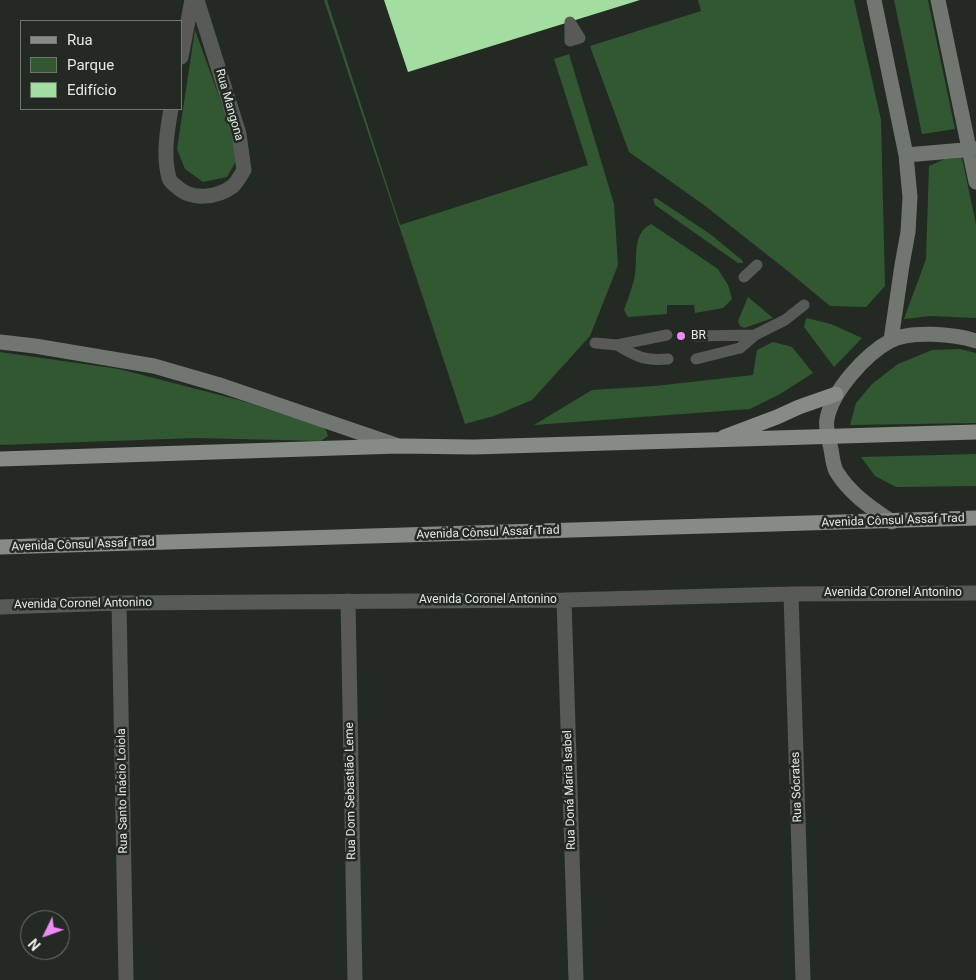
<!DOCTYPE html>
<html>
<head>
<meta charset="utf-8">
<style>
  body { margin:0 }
  #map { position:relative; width:976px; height:980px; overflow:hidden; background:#232a23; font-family:Roboto,sans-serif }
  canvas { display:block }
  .legend { position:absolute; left:20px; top:20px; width:162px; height:90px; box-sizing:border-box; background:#232a23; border:1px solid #707670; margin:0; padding:6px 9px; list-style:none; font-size:15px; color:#e4e9e4 }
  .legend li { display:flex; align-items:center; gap:10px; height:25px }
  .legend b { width:25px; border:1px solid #707670 }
  .north { position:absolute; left:20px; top:910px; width:50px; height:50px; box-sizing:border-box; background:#232a23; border:1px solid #707670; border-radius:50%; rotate:228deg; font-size:14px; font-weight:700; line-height:20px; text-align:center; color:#e4e9e4 }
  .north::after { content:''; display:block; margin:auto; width:18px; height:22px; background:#ee8bf8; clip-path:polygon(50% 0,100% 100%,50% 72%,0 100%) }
</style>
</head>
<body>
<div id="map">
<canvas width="976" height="980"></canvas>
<ul class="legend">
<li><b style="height:6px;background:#858c84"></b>Rua</li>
<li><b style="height:14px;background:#325831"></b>Parque</li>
<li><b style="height:14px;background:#a3dda1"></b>Edifício</li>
</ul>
<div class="north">N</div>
</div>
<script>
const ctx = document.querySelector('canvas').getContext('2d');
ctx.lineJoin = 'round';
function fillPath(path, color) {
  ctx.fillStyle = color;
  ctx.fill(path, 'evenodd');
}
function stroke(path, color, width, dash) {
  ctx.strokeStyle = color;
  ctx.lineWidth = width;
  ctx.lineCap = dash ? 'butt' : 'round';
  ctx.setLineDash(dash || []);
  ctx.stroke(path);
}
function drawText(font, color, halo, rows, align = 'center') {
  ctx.font = font + ' Roboto,sans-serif';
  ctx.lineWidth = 5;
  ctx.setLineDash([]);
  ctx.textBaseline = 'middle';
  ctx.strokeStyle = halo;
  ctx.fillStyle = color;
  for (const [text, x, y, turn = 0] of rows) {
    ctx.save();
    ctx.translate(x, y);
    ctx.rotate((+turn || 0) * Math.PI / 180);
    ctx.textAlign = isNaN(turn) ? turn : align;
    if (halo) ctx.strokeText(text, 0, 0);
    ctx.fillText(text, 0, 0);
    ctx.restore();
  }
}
fillPath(new Path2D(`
  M324 0H327L400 225 588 165 554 59 569 54 614 204 618 265 590 336 532 400 494 416 465 424Z
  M698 0H854L881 120 885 286 866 307 830 306 789 272 704 205 629 152 590 46 701 11Z
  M894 0H928L955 129 922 134Z
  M195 30 231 130 236 161 227 177 203 182 185 169 177 149Z
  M962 158 976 224V318L931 316 904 319 926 259 929 166 945 159Z
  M656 198 710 234 742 260 743 263H738L655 205 653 199Z
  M651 224 718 269 728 285 732 299 723 308 695 313 694 305H667V314L628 317 624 310C628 300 631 290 634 280 639 261 630 235 651 224Z
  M748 297 773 318 744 328 740 326 738 321Z
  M806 318 831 324 862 338 834 367 804 327Z
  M773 342 792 347 813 373 780 394 750 409 534 425 592 390 655 386 753 375 757 350Z
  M960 349 976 353V423L850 425 856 403 872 384 898 364 932 350Z
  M0 352 119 369 239 400 322 427 326 430 328 436 321 441 196 438 0 445Z
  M976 454V486L896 487 875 476 861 457Z`), '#325831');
fillPath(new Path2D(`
  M384 0H640L408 72Z`), '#a3dda1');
stroke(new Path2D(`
  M570 22 580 38 570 41Z
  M744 277 757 265
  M695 336 755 335 785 320 804 305
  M595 343 617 345 667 335
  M617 345C637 357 645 361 668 359
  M696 359 740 348 755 335`), '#575a56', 11);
stroke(new Path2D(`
  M181 57 192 0
  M171 109C167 131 163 156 169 178 170 181 173 184 176 186 191 201 217 198 233 186 237 182 241 175 244 170L239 134 197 0
  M791 594 803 980
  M564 600 576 980
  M348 601 355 980
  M119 603 126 980
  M0 607 119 603 564 600 791 594 976 593`), '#575a56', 15);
stroke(new Path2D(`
  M874 0 906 155 910 197 908 232 902 265 891 340
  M938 0 976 182
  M906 155 976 149
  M0 342 35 346 154 366 223 386 396 445
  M892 522C870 507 850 494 836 471 833 465 832 455 831 449 829 440 825 428 827 419 832 391 866 354 890 341 910 330 955 334 976 341`), '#717670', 15);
stroke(new Path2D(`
  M724 437 777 417 799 407 836 394
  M0 459 398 446 474 447 976 432
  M0 547 976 518`), '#858c84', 15);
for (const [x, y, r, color] of [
  [681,336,5,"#ee8bf8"]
]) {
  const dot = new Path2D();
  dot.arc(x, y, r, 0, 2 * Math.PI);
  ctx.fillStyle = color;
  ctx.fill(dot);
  stroke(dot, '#232a23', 2);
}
drawText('12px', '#e4e9e4', '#232a23', [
  ["Rua Mangona",229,105,74],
  ["Avenida Cônsul Assaf Trad",893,521,-2],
  ["Avenida Cônsul Assaf Trad",488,533,-2],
  ["Avenida Cônsul Assaf Trad",83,545,-2],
  ["Avenida Coronel Antonino",893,593],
  ["Avenida Coronel Antonino",488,600],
  ["Avenida Coronel Antonino",83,604,-1],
  ["Rua Sócrates",797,787,-92],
  ["Rua Doná Maria Isabel",570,790,-92],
  ["Rua Santo Inácio Loiola",123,791,-91],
  ["Rua Dom Sebastião Leme",351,791,-91]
]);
drawText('12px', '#e4e9e4', '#232a23', [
  ["BR",691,336]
], 'left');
</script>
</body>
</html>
